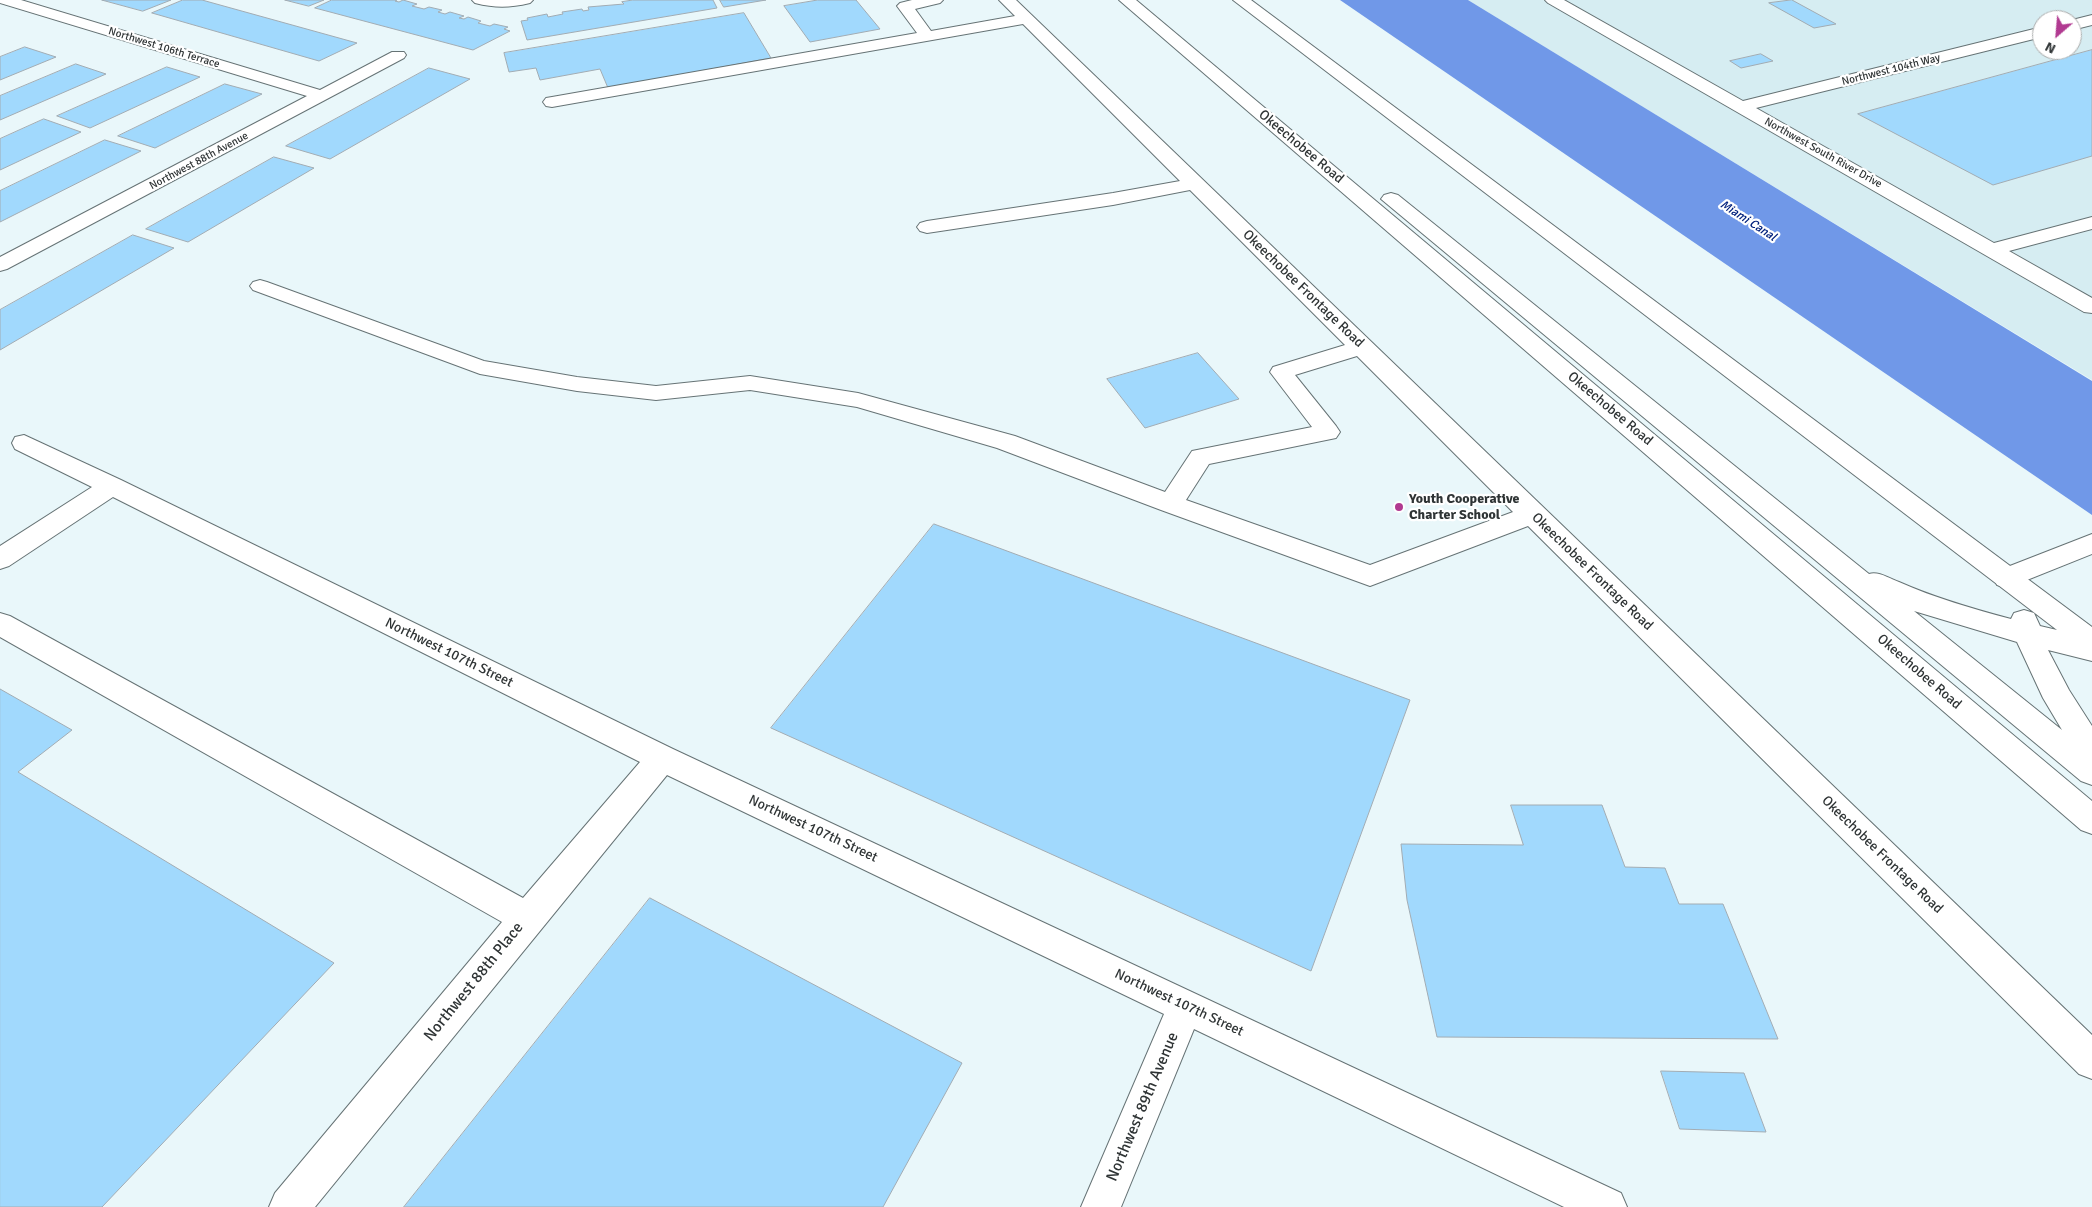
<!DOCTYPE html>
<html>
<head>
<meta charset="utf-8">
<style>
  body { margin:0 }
  #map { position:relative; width:2092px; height:1207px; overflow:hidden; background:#e9f7fa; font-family:Signika,sans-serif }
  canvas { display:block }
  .north { position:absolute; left:2032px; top:10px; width:50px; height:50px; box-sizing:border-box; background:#fff; border:1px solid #acaeae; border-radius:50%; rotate:207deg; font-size:14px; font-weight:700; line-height:20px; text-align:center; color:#2f3435 }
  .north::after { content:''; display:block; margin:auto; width:18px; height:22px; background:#b13a91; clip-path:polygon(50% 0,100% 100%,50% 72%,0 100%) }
</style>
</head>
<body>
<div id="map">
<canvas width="2092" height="1207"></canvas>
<div class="north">N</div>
</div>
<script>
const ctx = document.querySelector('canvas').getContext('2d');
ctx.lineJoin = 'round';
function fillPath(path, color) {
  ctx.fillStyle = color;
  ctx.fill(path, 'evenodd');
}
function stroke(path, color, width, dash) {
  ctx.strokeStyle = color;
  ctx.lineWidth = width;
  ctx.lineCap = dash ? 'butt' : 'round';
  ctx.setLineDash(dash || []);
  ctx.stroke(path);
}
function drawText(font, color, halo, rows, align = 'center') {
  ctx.font = font + ' Signika,sans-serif';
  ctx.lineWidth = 4.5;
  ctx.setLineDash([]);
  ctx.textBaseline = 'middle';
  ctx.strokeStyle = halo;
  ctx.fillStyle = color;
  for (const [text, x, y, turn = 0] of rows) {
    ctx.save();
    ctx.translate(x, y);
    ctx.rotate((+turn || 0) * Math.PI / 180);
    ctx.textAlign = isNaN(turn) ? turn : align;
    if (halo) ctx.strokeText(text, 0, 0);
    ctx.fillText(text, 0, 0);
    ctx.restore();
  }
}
fillPath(new Path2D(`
  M1468 0H2092V380L1615 90ZM2042 20H2072V50H2042Z`), '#d6edf2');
fillPath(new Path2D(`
  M1340 0H1468L2092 381V515Z`), '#7098e8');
const building = new Path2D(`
  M102 0H171L143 11Z
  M183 0H202L357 43 319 61 152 13Z
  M285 0H324L309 6Z
  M332 0H397L395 1 399 2 403 0 417 4 412 6 424 9 429 7 442 10 438 12 445 14 450 12 464 16 459 18 464 19 468 17 481 21 478 23 490 26 494 24 508 27 504 29 510 31 473 50 315 8Z
  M633 0H713L717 8 527 40 521 21 528 20 527 18 547 14 548 17 563 14 562 12 582 9 583 11 589 10 588 7 624 4 622 2Z
  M720 0H766L724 7Z
  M818 0H856L880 29 810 42 784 6Z
  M1792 0 1836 24 1814 28 1769 3Z
  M744 13 771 58 608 88 600 69 540 80 536 68 509 72 504 53Z
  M25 47 56 57 0 80V57Z
  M2092 50V156L1993 185 1858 114Z
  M1761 54 1773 61 1741 68 1730 61Z
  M76 64 106 74 0 120V96Z
  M167 67 200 77 90 128 57 116Z
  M429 68 470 79 330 159 286 146Z
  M225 84 262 94 155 148 118 136Z
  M44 119 81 132 0 170V139Z
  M105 140 141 151 0 222V191Z
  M274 157 314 168 188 242 146 229Z
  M133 235 174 248 0 350V310Z
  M1198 353 1239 399 1145 428 1107 379Z
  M934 524 1410 700 1311 971 771 728Z
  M0 689 72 730 18 772 334 963 102 1207H0Z
  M1511 805H1602L1625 867 1665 868 1679 904H1723L1778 1039 1437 1037 1407 900 1401 844 1523 845Z
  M650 898 962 1063 883 1207H404Z
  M1661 1071 1744 1073 1766 1132 1680 1129Z`);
fillPath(building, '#a1d9fd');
stroke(building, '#a2acb3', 1);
const minor = new Path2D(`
  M0 0H21L320 90 392 52H404L406 55 404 58 7 269 0 271V257L307 96 0 3Z
  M472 0H533L530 3C509 8 495 8 475 3Z
  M912 0H943L940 3 915 9 931 31 1015 16 999 0H1016L2092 1035V1079L2079 1074 1528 526 1370 586 1161 510 997 448 857 407 750 390 656 400 577 391 480 374 253 290 250 286 253 282 260 280 267 282 484 361 577 377 656 386 750 376 858 393 1015 436 1165 492 1192 451 1312 427 1270 372 1273 367 1345 345 1190 190 1113 205 927 233 920 231 917 227 920 223 927 221 1113 193 1180 181 1023 24 552 107 546 106 543 102 546 98 552 97 917 33 897 6 900 3ZM1357 356 1513 512 1370 565 1186 500 1209 464 1336 438 1340 432 1336 426 1295 375Z
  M1545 0H1564L1743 101 2042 27V37L1756 108 1994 243 2092 217V229L2009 251 2092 298V313L2084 312 1548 3Z
  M2092 15V25L2072 30V20Z
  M24 435 121 480 673 749 1621 1193 1627 1207H1564L1194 1029 1121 1207H1081L1164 1014 667 775 315 1207H269L275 1193 502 922 0 637V613L10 616 523 898 640 762 113 497 9 566 0 569V546L92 487 15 449 12 443 15 437Z
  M2092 534V554L2007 588 1997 585 1994 578 1997 571Z`);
const highway = new Path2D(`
  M1119 0H1136L2092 801V834L2081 830Z
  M1233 0H1251L2092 627V661L2048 650 2069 690 2092 726V785L2081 781 1381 199 1384 195 1391 193 1398 195 1869 574C1879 571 1890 579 1899 582 1935 598 1973 609 2011 619L2014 613 2024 610 2034 613 2040 626 2057 630ZM1914 611 2017 642 2043 698 2062 730Z`);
stroke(minor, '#667375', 2);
stroke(highway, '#667375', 2);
fillPath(minor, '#fff');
fillPath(highway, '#fff');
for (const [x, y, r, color] of [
  [1399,507,5,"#b13a91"]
]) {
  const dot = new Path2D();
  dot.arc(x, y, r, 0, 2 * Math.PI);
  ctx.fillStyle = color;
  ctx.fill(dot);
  stroke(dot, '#fff', 2);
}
drawText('11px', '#2f3435', '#fff', [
  ["Northwest 106th Terrace",164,48,17],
  ["Northwest 104th Way",1891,70,-14],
  ["Northwest South River Drive",1823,153,29],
  ["Northwest 88th Avenue",199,161,-28]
]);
drawText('italic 12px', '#00207c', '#fff', [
  ["Miami Canal",1748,221,33]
]);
drawText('14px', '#2f3435', '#fff', [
  ["Okeechobee Road",1301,147,40],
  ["Okeechobee Frontage Road",1303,289,44],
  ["Okeechobee Road",1610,409,40],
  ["Okeechobee Frontage Road",1592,572,44],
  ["Northwest 107th Street",449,653,26],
  ["Okeechobee Road",1919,672,41],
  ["Northwest 107th Street",813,829,25],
  ["Okeechobee Frontage Road",1882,855,44],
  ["Northwest 107th Street",1179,1003,25]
]);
drawText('bold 14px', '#2f3435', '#fff', [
  ["Youth Cooperative",1409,499],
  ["Charter School",1409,515]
], 'left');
drawText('16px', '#2f3435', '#fff', [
  ["Northwest 88th Place",474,982,-51],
  ["Northwest 89th Avenue",1143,1107,-67]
]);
</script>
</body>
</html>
